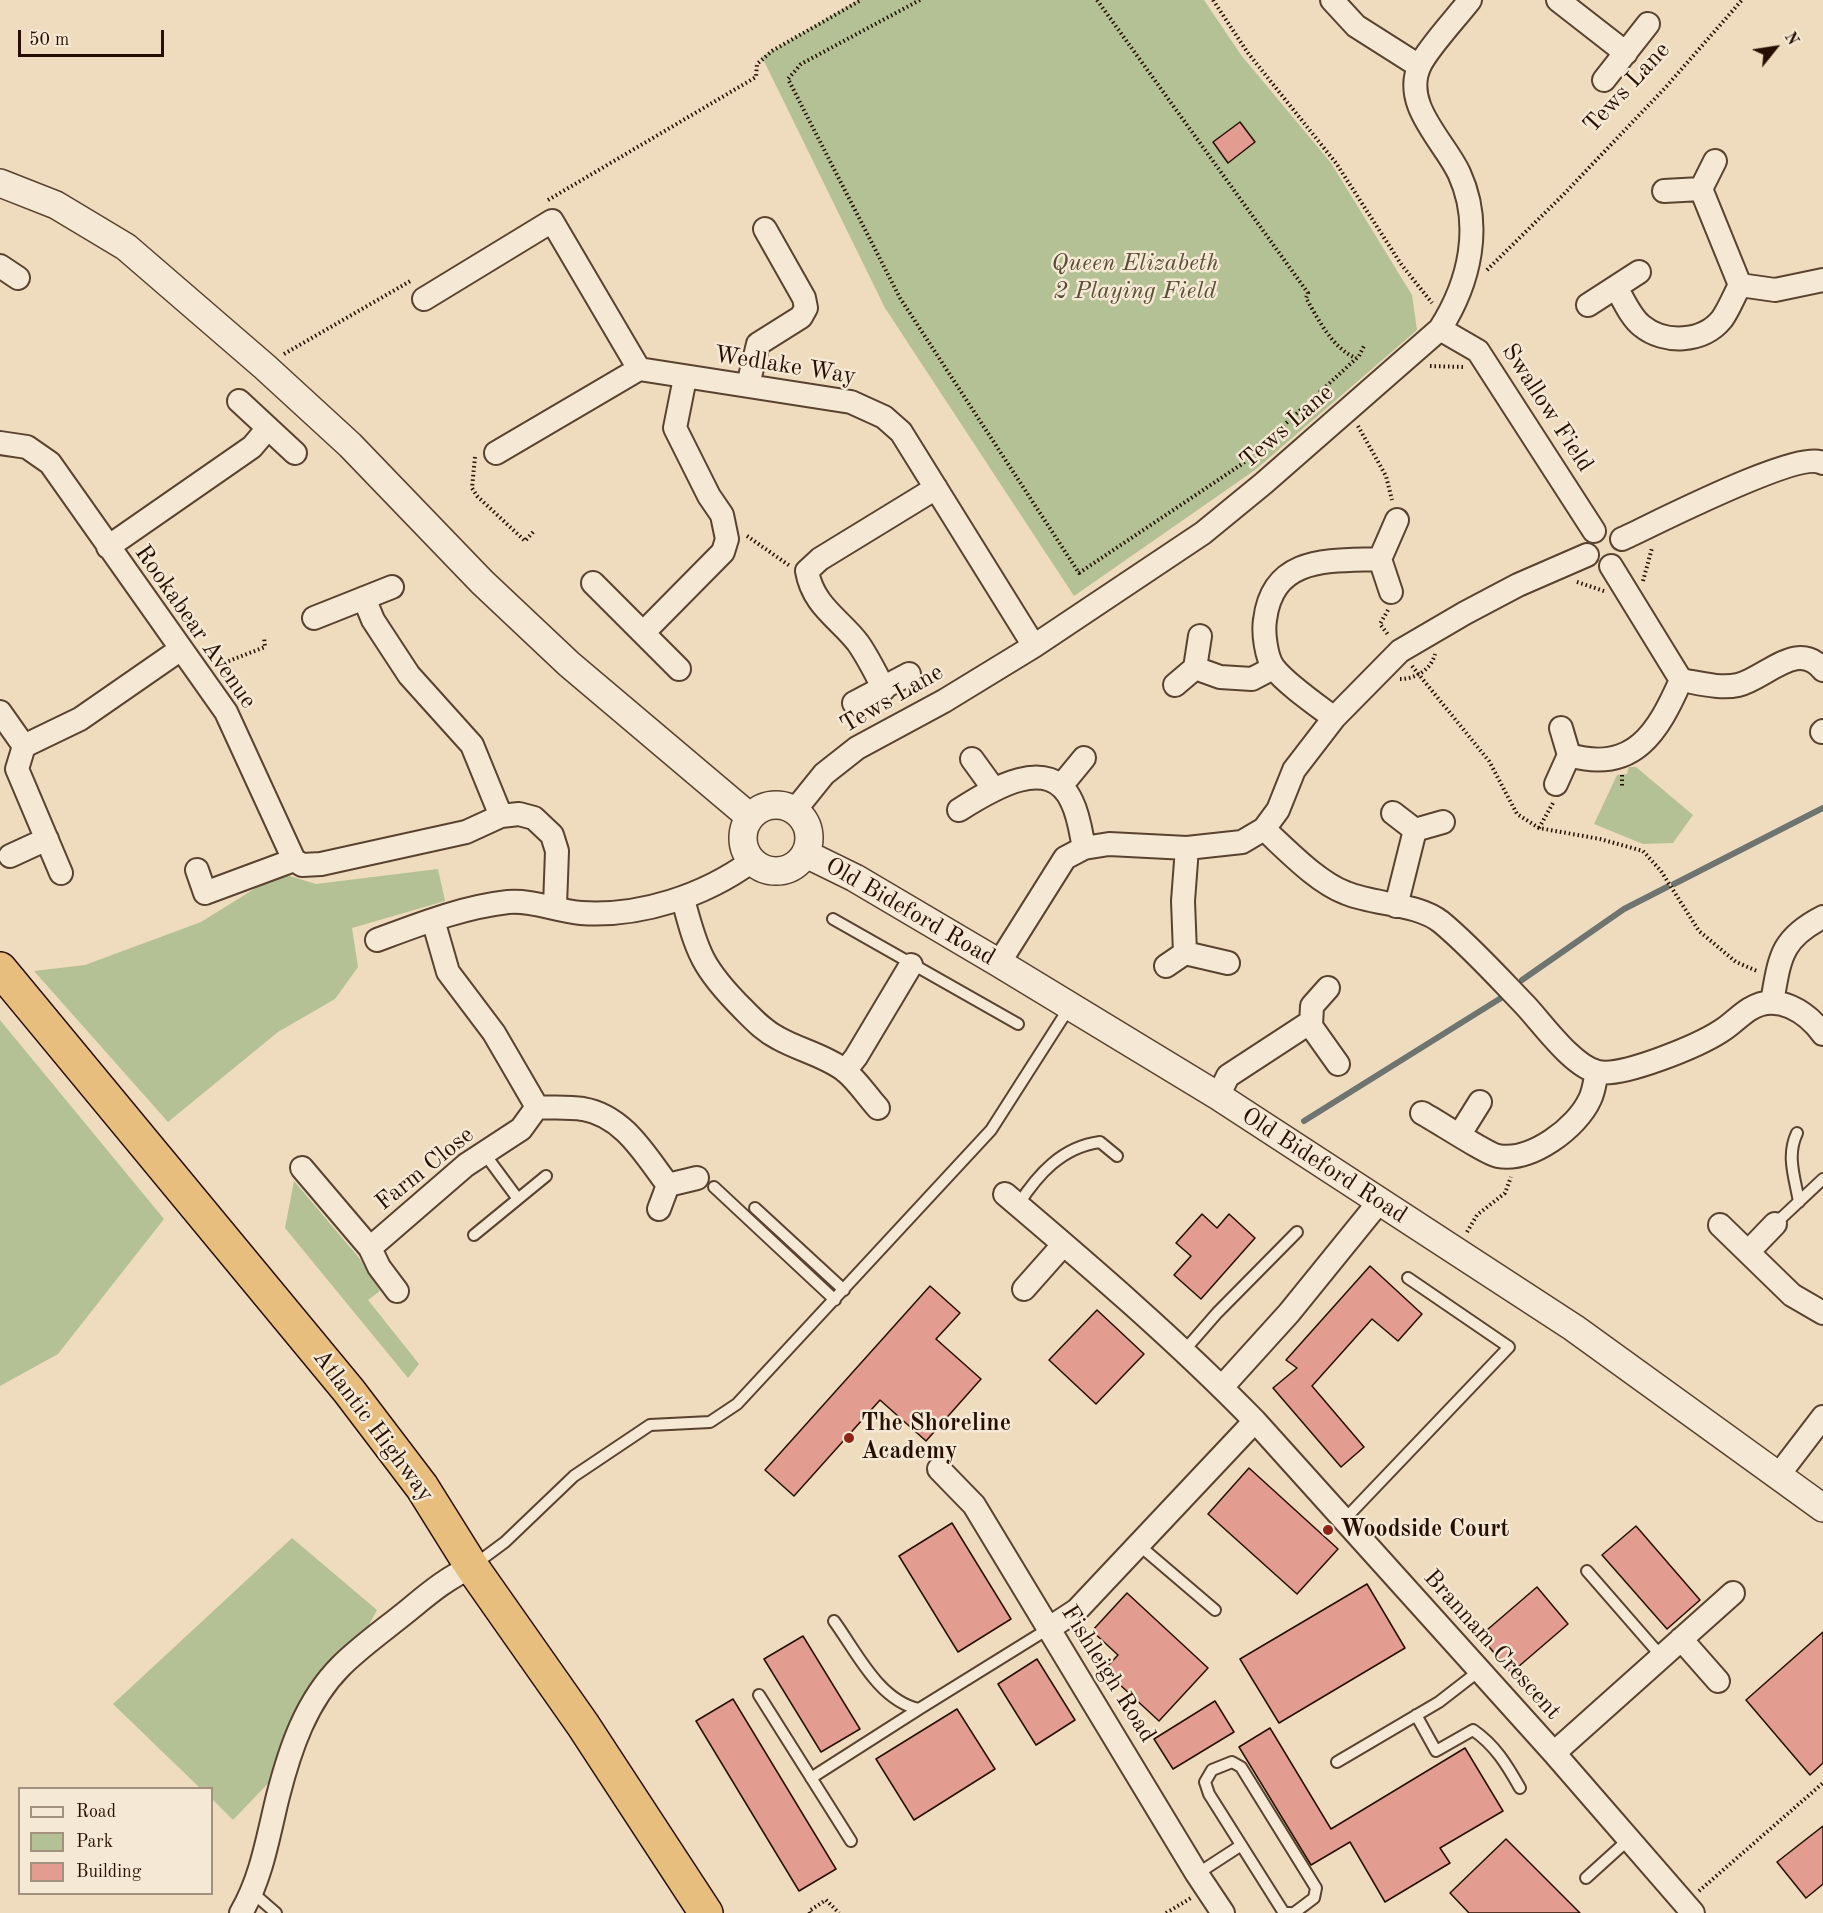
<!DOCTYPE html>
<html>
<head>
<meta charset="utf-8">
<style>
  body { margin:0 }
  #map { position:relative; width:1823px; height:1913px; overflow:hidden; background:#efdbbd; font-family:"Old Standard TT",serif }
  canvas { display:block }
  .legend { position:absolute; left:18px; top:1787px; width:195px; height:108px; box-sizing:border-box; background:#f5e8d4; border:2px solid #a3917f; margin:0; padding:8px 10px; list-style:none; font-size:18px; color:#270f00 }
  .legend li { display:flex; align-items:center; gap:12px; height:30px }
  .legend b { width:30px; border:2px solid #a3917f }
  .north { position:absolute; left:1745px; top:18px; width:60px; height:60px; -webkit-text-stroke:4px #f5e8d4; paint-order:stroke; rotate:60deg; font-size:16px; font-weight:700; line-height:24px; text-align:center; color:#270f00 }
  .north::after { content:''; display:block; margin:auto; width:21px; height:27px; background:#270f00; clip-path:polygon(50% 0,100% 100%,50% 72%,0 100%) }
  .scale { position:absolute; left:18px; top:30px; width:146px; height:27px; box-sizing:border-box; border:3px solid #270f00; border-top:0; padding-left:8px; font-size:18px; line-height:21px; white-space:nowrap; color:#270f00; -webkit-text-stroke:4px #f5e8d4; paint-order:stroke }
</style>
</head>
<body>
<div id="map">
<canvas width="1823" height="1913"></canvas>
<ul class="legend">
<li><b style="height:8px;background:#f5e8d4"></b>Road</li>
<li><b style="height:16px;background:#b4c195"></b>Park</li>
<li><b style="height:16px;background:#e29d90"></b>Building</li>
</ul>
<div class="north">N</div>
<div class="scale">50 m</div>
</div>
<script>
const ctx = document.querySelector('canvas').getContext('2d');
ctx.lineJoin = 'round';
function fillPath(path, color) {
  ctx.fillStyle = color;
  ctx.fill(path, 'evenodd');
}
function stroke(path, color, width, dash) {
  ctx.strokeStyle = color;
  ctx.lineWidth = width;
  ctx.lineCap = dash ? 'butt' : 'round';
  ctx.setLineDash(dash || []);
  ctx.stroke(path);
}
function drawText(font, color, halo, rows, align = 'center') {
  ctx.font = font + ' "Old Standard TT",serif';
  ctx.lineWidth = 5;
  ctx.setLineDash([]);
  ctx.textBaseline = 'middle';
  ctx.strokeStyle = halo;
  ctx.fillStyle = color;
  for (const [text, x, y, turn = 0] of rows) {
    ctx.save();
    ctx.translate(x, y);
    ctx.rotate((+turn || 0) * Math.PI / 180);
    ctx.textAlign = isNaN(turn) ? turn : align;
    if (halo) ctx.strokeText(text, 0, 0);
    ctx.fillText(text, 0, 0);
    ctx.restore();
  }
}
fillPath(new Path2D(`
  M858 0H1204L1241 55 1331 163 1412 295 1417 330 1255 470 1074 596 885 308 762 57Z
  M1629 767H1636L1693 815 1673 843 1643 844 1594 824 1617 775 1627 774Z
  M438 869 445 901 352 928 358 967 335 999 278 1032 168 1122 34 971 85 965 201 922 280 873 316 884Z
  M0 1020 164 1219 58 1354 0 1386Z
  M294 1181 360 1259 380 1291 368 1300 419 1364 408 1378 285 1228Z
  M292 1538 377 1610 302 1748 233 1820 212 1799V1788H200L113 1704Z`), '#b4c195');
stroke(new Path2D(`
  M1674 884 1823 808
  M1522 980 1624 909 1667 887
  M1304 1121 1501 998`), '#6e7470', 6);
const building = new Path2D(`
  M1240 122 1255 142 1228 163 1213 142Z
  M1202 1214 1217 1228 1229 1214 1255 1238 1201 1299 1174 1275 1191 1256 1176 1243Z
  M1370 1266 1422 1314 1398 1341 1372 1319 1312 1386 1364 1447 1341 1467 1273 1388 1297 1368 1286 1360Z
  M930 1286 960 1313 936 1339 981 1379 926 1441 880 1400 794 1496 765 1470Z
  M1097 1310 1144 1354 1096 1404 1049 1360Z
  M1249 1468 1338 1549 1297 1594 1208 1514Z
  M952 1523 1011 1619 958 1652 899 1556Z
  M1636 1526 1700 1600 1667 1629 1602 1555Z
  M1367 1584 1405 1648 1279 1723 1240 1659Z
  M1537 1587 1568 1624 1511 1673 1480 1636Z
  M1127 1593 1208 1668 1159 1721 1104 1670 1118 1655 1092 1631Z
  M1823 1632V1763L1810 1775 1746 1700Z
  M803 1636 860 1729 821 1752 764 1659Z
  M1037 1659 1075 1720 1036 1745 998 1684Z
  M733 1699 836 1869 799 1891 696 1721Z
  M1215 1701 1234 1732 1173 1769 1154 1739Z
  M957 1709 995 1769 914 1820 876 1759Z
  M1270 1728 1331 1829 1465 1748 1503 1811 1440 1848 1450 1863 1385 1902 1350 1842 1311 1865 1239 1747Z
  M1823 1826V1884L1806 1898 1777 1862Z
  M1506 1839 1580 1913H1469L1450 1893Z`);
fillPath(building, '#e29d90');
stroke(building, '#270f00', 1.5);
const service = new Path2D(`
  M833 919 1018 1024
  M1797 1133C1786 1156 1795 1178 1799 1202
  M484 1153 518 1199
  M714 1187 835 1300
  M1018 1205C1038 1174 1062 1147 1100 1142L1117 1156
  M755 1208 844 1290
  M1775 1224 1823 1179
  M474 1235 546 1176
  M1183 1352 1217 1313 1297 1232
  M1343 1521 1509 1347 1408 1278
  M1140 1546 1215 1610
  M474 1565 505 1542 574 1476 650 1425 710 1422 737 1404 991 1130 1069 1008
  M1587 1571 1661 1656
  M834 1621C856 1651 879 1701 919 1709L1048 1629
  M759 1695 851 1841
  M1416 1715 1436 1751 1473 1730C1495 1745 1507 1765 1520 1788
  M1337 1762 1439 1702 1479 1671
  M811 1778 919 1709
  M1197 1874 1240 1846
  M1586 1878 1628 1840
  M253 1893 276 1913
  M1290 1913H1284L1209 1794 1205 1782 1212 1770 1232 1762 1241 1767 1316 1888 1314 1898 1294 1913`);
const minor = new Path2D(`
  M1332 0 1356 26 1419 66
  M1558 0 1626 53
  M1604 80 1648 24
  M1715 161 1701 189 1740 285
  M1664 191 1701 189
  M0 266 18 278
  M1616 287C1623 299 1631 318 1642 326 1664 344 1703 343 1722 319 1729 309 1734 296 1740 285L1775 290 1823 280
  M424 299 552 221 639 369
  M1588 305 1639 272
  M1440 329 1478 351 1594 531
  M748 385 758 344 801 317 806 308 804 298 765 229
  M239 401 295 453
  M0 443 27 447 50 463 226 712 294 860 302 865 321 864 466 832 501 816 519 814 534 818 552 835 557 851 555 906
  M496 453 639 369 851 402 884 417 901 432 1034 646
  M1622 539C1655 524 1797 450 1823 463
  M108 547 252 447 268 428
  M1380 559 1397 520
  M1611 566 1681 680
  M593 583 679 669
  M364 598 373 620 409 675 472 745 501 816
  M314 618 392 587
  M643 633 723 552 727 539 722 515 709 496 675 428 685 378
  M1200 636 1195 668 1220 677 1252 679 1273 668
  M1175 685 1195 668
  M884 689C876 674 868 657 858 643 840 619 813 606 807 571L820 559 936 488
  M854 703 909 674
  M0 712 24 746 17 769 61 873
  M1334 718C1318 706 1285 683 1274 668 1266 658 1263 632 1265 620 1273 555 1330 561 1380 559L1391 592
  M1561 728 1569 755
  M1822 732 1823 731
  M24 746 80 719 181 649
  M972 759 993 788
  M1556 784 1569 755C1634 774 1658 732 1681 680 1699 683 1720 689 1738 685 1765 679 1798 638 1823 670
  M1061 786 1084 758
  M795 810 824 774 857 748 944 701 1034 646 1203 533 1264 483 1440 329C1470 282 1483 225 1459 173 1444 141 1401 104 1420 65 1428 48 1457 17 1470 0
  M959 810C989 791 1050 752 1072 802 1079 816 1081 833 1084 848
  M1393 813 1415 830
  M1264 829C1287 850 1317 882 1346 893 1375 905 1417 903 1441 922 1470 946 1498 977 1525 1005 1542 1023 1573 1067 1598 1072 1623 1077 1698 1046 1721 1031 1731 1025 1740 1015 1750 1009 1777 992 1807 1012 1823 1034
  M1187 848 1183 901 1185 953 1228 963
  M10 856 47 839
  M197 870 205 893 294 860
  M683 899C697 953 703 969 743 1009 754 1020 764 1031 778 1038 799 1050 824 1055 844 1070 857 1080 867 1096 878 1108
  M1396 906 1415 830 1443 822
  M433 920 448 972 494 1033 537 1107C552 1108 568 1107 583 1109 624 1116 645 1155 668 1185
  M377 940C420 924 463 907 508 902 533 900 557 911 581 913 640 917 704 896 752 861
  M999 963 1065 858 1084 848 1109 844 1187 848 1242 842 1264 829 1278 810 1294 770 1334 718 1400 651 1465 613 1518 585 1587 555
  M1166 966 1185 953
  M1772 1002C1780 958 1780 939 1823 917
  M1311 1026 1312 1006 1328 988
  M845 1071 856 1057 911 965
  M1218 1096 1228 1076 1306 1025 1311 1026 1338 1064
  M1422 1113C1437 1121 1487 1154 1498 1156 1531 1162 1577 1128 1590 1099 1594 1091 1595 1080 1597 1072
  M1460 1134 1480 1102
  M302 1168 370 1248 379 1267 397 1291
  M1005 1194C1091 1267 1177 1341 1255 1421L1554 1753 1693 1913
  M659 1209 668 1185 697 1178
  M1720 1225 1792 1295 1823 1313
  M370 1248 466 1165 521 1129 537 1107
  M1748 1252 1775 1224
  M1024 1289 1063 1245
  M1222 1387 1289 1313 1379 1202
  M939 1469 974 1505 1197 1874 1223 1913
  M1777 1477 1823 1417
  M1048 1629 1077 1610 1255 1421
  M1681 1639 1718 1681
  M1554 1753 1733 1593
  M241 1913C262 1877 268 1836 278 1796 290 1749 306 1701 341 1666 360 1647 384 1630 405 1613 426 1596 446 1578 472 1567`);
const tertiary = new Path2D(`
  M0 183 56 205 126 247 265 367 350 445 482 582 569 664 750 817
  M743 838a33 33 0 1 1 66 0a33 33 0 1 1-66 0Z
  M806 854 855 878 999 963 1218 1096 1574 1328 1823 1508`);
const trunk = new Path2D(`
  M0 969 349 1391 422 1487 472 1567 583 1725 706 1913`);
stroke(service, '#59422f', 14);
stroke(minor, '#59422f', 26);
stroke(tertiary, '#59422f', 30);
stroke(trunk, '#270f00', 36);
stroke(new Path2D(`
  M920 0 801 64 788 79 900 298 1079 573 1242 464 1359 356 1364 346
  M1097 0 1308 293 1306 298C1318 319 1333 349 1356 358
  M1213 0 1248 53 1336 163 1401 264 1432 303
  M548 200 756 77 757 64 772 51 861 0
  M1487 270 1563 195 1665 88 1742 0
  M284 354 412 280
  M1430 366 1464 367
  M1358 426 1386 476 1392 500
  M475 457 472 488 477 496 525 541 534 531
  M747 536 790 566
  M1643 581 1652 548
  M1577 582 1604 591
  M1388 610 1380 624 1389 636
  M216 666 265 647 264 637
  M1412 666 1489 761 1517 814 1539 828 1600 839 1643 851 1661 871 1699 931 1736 962 1757 971
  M1400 679C1415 679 1431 670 1435 654
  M1622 775V786
  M1539 828 1553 803
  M1467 1232 1477 1215 1505 1193 1511 1177
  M1699 1891 1823 1783
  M810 1913 809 1911 826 1900 839 1913
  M1166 1913 1191 1898`), '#270f00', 4, [1.5, 3]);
stroke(service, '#f5e8d4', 10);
stroke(minor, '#f5e8d4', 22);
stroke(tertiary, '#f5e8d4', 27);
stroke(trunk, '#e8be7e', 33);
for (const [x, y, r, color] of [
  [849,1438,6,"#8f2418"],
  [1328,1530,6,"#8f2418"]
]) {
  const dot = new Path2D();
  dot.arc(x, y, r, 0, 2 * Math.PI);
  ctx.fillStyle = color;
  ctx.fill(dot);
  stroke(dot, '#f5e8d4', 2);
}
drawText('24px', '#270f00', '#f5e8d4', [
  ["Tews Lane",1627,88,-47],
  ["Wedlake Way",785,366,9],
  ["Swallow Field",1547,408,57],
  ["Tews Lane",1287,427,-41],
  ["Rookabear Avenue",195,627,55],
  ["Tews Lane",892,699,-30],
  ["Old Bideford Road",910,912,30],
  ["Old Bideford Road",1324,1166,33],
  ["Farm Close",425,1169,-39],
  ["Atlantic Highway",373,1426,53],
  ["Brannam Crescent",1492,1645,48],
  ["Fishleigh Road",1108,1674,58]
]);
drawText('italic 24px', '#584d34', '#f5e8d4', [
  ["Queen Elizabeth",1135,264],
  ["2 Playing Field",1135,292]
]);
drawText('bold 24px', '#270f00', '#f5e8d4', [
  ["The Shoreline",861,1424],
  ["Academy",861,1452],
  ["Woodside Court",1340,1530]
], 'left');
</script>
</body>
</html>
